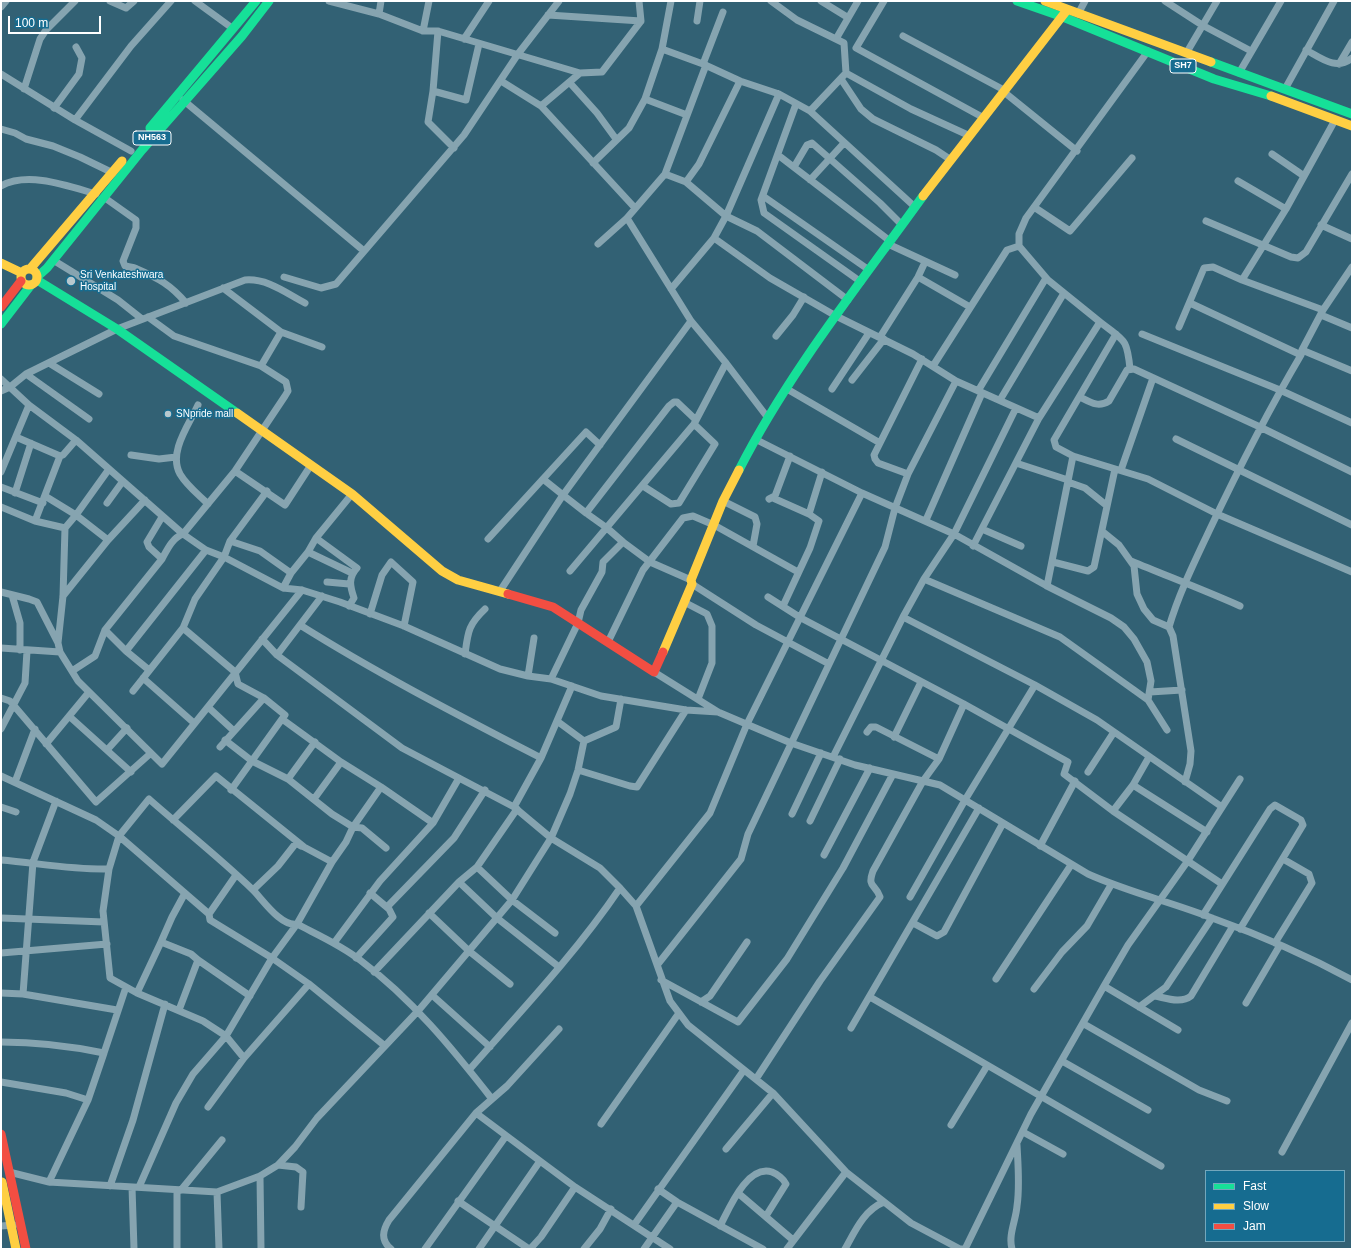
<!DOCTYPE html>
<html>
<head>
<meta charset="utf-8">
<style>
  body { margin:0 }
  #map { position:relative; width:1353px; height:1250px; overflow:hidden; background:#326174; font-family:Arial,sans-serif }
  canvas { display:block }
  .frame { position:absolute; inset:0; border:2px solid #fff; pointer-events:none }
  .legend { position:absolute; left:1205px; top:1170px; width:140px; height:72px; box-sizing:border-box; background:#166c90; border:1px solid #73a7bc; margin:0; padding:5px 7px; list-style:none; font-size:12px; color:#fff }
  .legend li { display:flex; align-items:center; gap:8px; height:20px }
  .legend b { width:20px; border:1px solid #73a7bc }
  .scale { position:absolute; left:8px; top:16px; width:93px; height:18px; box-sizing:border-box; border:2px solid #fff; border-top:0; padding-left:5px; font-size:12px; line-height:14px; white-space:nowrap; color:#fff; -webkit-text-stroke:3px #166c90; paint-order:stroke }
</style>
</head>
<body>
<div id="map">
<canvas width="1353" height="1250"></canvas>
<div class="frame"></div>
<ul class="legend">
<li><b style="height:5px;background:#16e098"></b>Fast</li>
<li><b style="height:5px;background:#ffcf43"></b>Slow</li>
<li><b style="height:5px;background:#f24e42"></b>Jam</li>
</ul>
<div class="scale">100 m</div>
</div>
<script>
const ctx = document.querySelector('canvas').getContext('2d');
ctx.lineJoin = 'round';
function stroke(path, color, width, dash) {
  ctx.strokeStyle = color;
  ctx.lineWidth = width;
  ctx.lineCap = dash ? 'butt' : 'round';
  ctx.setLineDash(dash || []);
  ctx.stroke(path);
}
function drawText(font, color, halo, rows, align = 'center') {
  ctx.font = font + ' Arial,sans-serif';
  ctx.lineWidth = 3;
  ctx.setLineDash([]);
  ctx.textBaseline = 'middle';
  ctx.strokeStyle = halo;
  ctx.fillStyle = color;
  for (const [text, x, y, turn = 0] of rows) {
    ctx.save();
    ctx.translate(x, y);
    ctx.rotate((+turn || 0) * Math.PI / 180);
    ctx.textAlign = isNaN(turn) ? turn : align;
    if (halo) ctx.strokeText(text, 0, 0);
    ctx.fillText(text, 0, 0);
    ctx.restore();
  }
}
stroke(new Path2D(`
  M110 1 126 8 134 1
  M195 1 232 28
  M329 1 379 14 423 31
  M429 1 423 31H438L580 73
  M821 1 847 17
  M884 1 856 48 984 118
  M1165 1 1202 25 1251 51
  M1 7 6 1
  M379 14 381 1
  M1078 14 1085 1
  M548 15 641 21
  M697 21 700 1
  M438 31 433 91 428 122 454 148
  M903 36 1004 90
  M464 39 489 1
  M836 39 858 1
  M662 49 703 64 740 81 779 94 810 111 846 73 844 43 797 20 771 1
  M1306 50C1321 58 1336 71 1352 58
  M1187 52 1217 1
  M703 64 723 12
  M1339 64 1352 42
  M846 73 911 109 970 136
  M1239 73 1281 1
  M1 74 75 120 131 151
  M841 79 861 109 873 119 936 150 951 160
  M501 81 541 106 580 73 602 72 641 21 639 1
  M570 83 597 113 616 139
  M24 89 40 39 46 30 75 1
  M1285 89 1334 1
  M433 91 466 100 479 44
  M1004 92 1077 151
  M779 94 726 216 757 231 848 300
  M645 99 687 115
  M183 100 364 251
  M796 104 761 200 764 213 861 282
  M541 106 635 208
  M54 108 79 74 82 58 76 47
  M810 111 915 207
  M75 120 131 46 171 1
  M1335 120 1286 209 1242 280 1323 310 1352 267
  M1 129 15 133 26 139 53 146 80 157 113 173
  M1272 154 1304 176
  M778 155 890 241
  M593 163 629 128 645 99 662 49 671 1
  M794 167 807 145 812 143 880 203 902 225
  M665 174 686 182 726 216 714 238 671 289
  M810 180 844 143
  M1238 181 1286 209
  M686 182 699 164 740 81
  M1 186C28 171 68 186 96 194
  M763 196 869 270
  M105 198 136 220V228L123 261 125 266C129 267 133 267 137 269 158 278 171 285 186 303
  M1034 207 1070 231 1132 158
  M627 218 691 321 726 363 768 418
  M1206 221 1291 257 1298 258 1306 252 1352 174
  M1321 225 1352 239
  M714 238 770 278 836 316 913 354 956 381 1039 418 973 546
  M598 244 627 218 665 174 706 65
  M888 244 955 275
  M1019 246 1048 280 1100 322 1039 418
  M53 260 118 300 142 319
  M284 277 321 288 336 284 464 135 518 54 559 1
  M918 277 970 307
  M1190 303 1301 355
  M1321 315 1352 328
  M148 317 174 336 261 366 281 332 223 288
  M1100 322C1124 341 1127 337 1130 369
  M1179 327 1204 268 1213 267 1242 280
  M281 332 322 347
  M1116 334 1054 440 1056 447 1073 456 1148 479 1217 514 1352 572
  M1142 334 1280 390 1352 423
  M776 336 793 315 804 297
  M880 337 918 277 925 262
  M1302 350 1352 371
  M49 363 99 394
  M933 366 1007 250 1019 246V234L1026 218 1148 51
  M26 374 89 419
  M1 379 29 405 76 440 183 534 206 550 224 557 283 588 302 590 340 602 404 626 500 669 528 676 551 679 601 696 686 710 718 712
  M852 380 884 339
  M787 389 880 443
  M832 389 869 333
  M1 391 10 387 26 374 117 329 245 280C267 278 286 293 305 303
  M978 391 1046 278
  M1080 397C1090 402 1098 408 1109 401L1127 370 1134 369 1260 427 1352 472
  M1000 400 1064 293
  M198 405C189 425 168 452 180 474 187 486 199 495 208 504
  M16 437 60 456 35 521
  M755 439 862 493 954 534 1047 586 1111 618 1124 627 1134 639 1147 662 1151 681 1148 700
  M1176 439 1352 525
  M131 455 159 459 176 457
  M60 456 63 455 76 440
  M1016 463 1068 480
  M1121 470 1153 378
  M235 471 285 505 311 465
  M1 472 29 405
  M908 474 878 463 875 459 874 455 922 359
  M1068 482 1085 488 1106 505
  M643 486 671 504 679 503 715 444 694 424
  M1 487 43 503
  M15 493 31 443
  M45 496 76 515 109 469
  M773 498 809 514 819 521 810 548 783 606
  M769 499 775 496 790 456
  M723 501 755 517 757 524 753 546
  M107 503 123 481
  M1 507 35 521 65 528
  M586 513 563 495 691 321
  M809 514 822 472
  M162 517 147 542 149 547 162 559
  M926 520 982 393
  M982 529 1021 546
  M1103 532 1119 545 1134 566 1137 594 1144 609 1153 620 1169 627 1173 636 1191 751 1190 764 1185 782
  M316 538 357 568C348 578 350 586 354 598L349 606
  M488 539 586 432 600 445
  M108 540 76 515 65 528 63 596 58 643 60 652 78 681 162 764 302 590
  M230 541 260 551 291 573
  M623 542 607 528 586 513 669 406 674 402H677L696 420
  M308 552 352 573
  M1131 561C1167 576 1204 590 1240 606
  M1053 562 1088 571 1094 567 1115 469
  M570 571 694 424 726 363
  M924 579 1060 637 1148 700 1167 730
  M327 582 349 584
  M692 584 756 625 829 664
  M1047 586 1073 456
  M283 588 291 573 308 552 316 538 352 494
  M500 591 563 495 543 479
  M1 592 29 599 37 602 58 643
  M12 595 20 623V650
  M63 596 108 540 145 500
  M768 597 801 618 964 704 1068 762 1064 774 1113 811 1222 884
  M684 602 707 614 712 626V663L698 699
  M370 614 382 575 391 562 413 582 404 626
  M903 617 1035 685 1097 720 1222 807
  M300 625C378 674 460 716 541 758
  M1169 627C1179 593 1195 561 1210 529 1238 470 1268 411 1301 355L1302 350 1323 310
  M105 630 126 651 149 670
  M262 639 277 655 402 748 514 807 541 758 572 686
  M608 642 643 570 683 518 693 516 714 525 798 572
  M1 648 60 652
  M126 651 206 550
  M465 654C468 632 468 625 485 609
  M277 655 322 596
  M72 671 95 656 105 630 162 559C167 550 172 538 183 534L235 471 285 396 288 391 286 382 261 366
  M654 672 718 712 791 743 855 765 940 785 1088 874C1128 892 1171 902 1212 918 1260 935 1308 956 1352 980
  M528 676 534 638
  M143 678 194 723
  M551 679 578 623 581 610 602 572 603 562 623 542 650 562 691 580
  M133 691 183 628 195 599 224 557 230 541 267 491
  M1150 692 1182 690
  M1 698 10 701 96 802 151 753
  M208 707 234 731
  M69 716 131 772
  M557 721 584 741
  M1 729 25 683 27 651
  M867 732 871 727H876L939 759
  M894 737 921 682
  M225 740 252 761 288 779 332 814 353 827 362 828 386 848
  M46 744 89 692
  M220 747 264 698
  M107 750 127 728
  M833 757 903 617 924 579 954 534 1016 408
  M578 770 630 786 637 787 686 710
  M1088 772 1114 732
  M1 776 96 820 119 836 209 914 210 920 272 958 309 984 385 1046
  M288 779 315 742
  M15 782 35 729
  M1133 785 1207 832
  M381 787 433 823
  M231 790 282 719
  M314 799 341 762
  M56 801 33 862 23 994 117 1010
  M1 807 16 812
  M514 807 551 838 600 868 620 888
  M517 809 477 867 512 900 555 933
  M1113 811 1133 785 1149 757
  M792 814 821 753
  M173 820 216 776 304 847 332 862
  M810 821 840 759
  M1040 846 1075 781
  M824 855 870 768
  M1 860C37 863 73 870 109 869
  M459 882 497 918 559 967
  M253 890 278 866 296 843 301 846
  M910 897 965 800 1035 685
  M636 906 710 813 747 724 862 493
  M387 907 454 838 485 790
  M429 913 469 951 510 984
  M209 914 236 875
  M1203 915 1270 809 1275 805 1301 820 1303 825 1240 929
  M1 918 104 922
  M913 923 937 936 944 932 1003 823
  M161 942 172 917 185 893
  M334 943 380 881 433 823 459 778
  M1275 943 1312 883 1309 874 1283 859
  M1 953 107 944
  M356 958 393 917 389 909 370 893
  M198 960 250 996
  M658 964 741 859 748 834 885 547 895 508 908 474 956 381
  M374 972 459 882 477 867
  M996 979 1071 865
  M661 980 738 1022 787 959 843 868 893 774
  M1104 986 1178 1030
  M1034 989 1062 952 1087 926 1111 885
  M1 993 23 994
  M137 993 161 942 191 954 198 960 179 1010
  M432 995 490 1047
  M1155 996C1166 998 1181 1004 1191 996L1233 926
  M870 997 1161 1166
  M701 1002 710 996 747 942
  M1246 1003 1280 945
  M1139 1007 1166 987 1212 918
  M1084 1024 1199 1090 1227 1101
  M851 1028 979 808
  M1 1042C36 1042 70 1046 104 1053L126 987
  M244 1058 226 1036 203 1021 137 993 110 978 103 911 109 869 119 836 149 799C183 829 220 858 253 890 263 900 281 927 297 924 318 935 341 945 360 960 412 999 452 1048 492 1099
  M1062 1061 1148 1110
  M469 1070C521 1011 576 953 620 888L636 906 670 1001 688 1025 773 1093 846 1172 911 1223 960 1249H965
  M756 1079 820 981 880 897C875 883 867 888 873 871L923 781 939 759 964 704
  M1 1082 66 1093 88 1100
  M208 1107 244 1058 309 984
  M476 1113 540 1161
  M601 1124 679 1013
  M951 1125 987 1066
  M1023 1132 1063 1154
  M726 1149 773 1093
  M1282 1152 1352 1023
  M278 1165 296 1167 303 1172 301 1207
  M9 1172 49 1182 217 1192 260 1176 278 1165 295 1147 317 1118 418 1011 512 900 551 838 570 794 578 770 584 741 616 727 621 699
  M260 1176 261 1249
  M49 1182 88 1100 104 1053
  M110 1186 133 1120 165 1004
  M132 1187 134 1249
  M139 1187 176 1103 193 1074 226 1036 272 958 297 924 332 862 346 842 353 827 381 787 341 762 282 719 285 715 264 698 238 684 235 672 183 628
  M658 1189 677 1202 763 1249
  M177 1190V1249
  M181 1190 222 1140
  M217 1192 219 1249
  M738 1193 793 1240
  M458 1201 529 1249
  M634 1225 744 1070
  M1 1226 14 1225
  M720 1226C729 1209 747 1164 772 1172 777 1174 784 1179 786 1184L766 1216
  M391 1249C380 1240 383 1230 389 1220L476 1113 507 1086 559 1029
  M425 1249 506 1136
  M479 1249 540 1161 575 1187 670 1249
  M530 1249 541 1237 575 1187
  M584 1249 600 1229 611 1209
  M644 1249 677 1202
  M787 1249 846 1172
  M845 1249C855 1231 864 1210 884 1202
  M965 1249 1031 1114 1104 986 1128 945 1187 862 1240 779
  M1012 1249C1008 1235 1016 1220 1017 1206 1020 1186 1018 1165 1017 1145`), '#86a4b0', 7);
stroke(new Path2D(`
  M1017 1 1063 17 1214 79 1271 96
  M1211 62 1352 114
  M150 128 256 1
  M37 277 47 268 142 150 242 36 269 1
  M37 280 117 329 237 413
  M1 324 31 285
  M739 470C789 372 859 285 923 196`), '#16e098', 9);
stroke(new Path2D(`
  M1045 1 1211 62
  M1271 96 1352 126
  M923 196 1067 10
  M1 263 22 273
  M21 277a8 8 0 1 1 16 0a8 8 0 1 1-16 0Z
  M30 269 122 161
  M237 413 352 494 442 571 458 580 508 594
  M663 652 692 584 691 580 723 501 739 470
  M2 1182 16 1249`), '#ffcf43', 9);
stroke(new Path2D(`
  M1 307 21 281
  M508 594 553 607 654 672 663 652
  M1 1134 26 1249`), '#f24e42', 9);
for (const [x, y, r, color] of [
  [71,281,5,"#b7c8ce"],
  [168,414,4,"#b7c8ce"]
]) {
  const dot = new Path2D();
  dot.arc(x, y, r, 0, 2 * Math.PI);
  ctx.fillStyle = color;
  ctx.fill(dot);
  stroke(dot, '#166c90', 1.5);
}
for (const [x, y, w] of [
  [1183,66,26],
  [152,138,38]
]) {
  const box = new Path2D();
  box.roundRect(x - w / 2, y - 7, w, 14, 3);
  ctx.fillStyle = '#166c90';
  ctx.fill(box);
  stroke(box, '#fff', 1);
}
drawText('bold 9px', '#fff', null, [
  ["SH7",1183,66],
  ["NH563",152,138]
]);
drawText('10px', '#fff', '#166c90', [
  ["Sri Venkateshwara",80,275],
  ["Hospital",80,287],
  ["SNpride mall",176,414]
], 'left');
</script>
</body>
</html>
